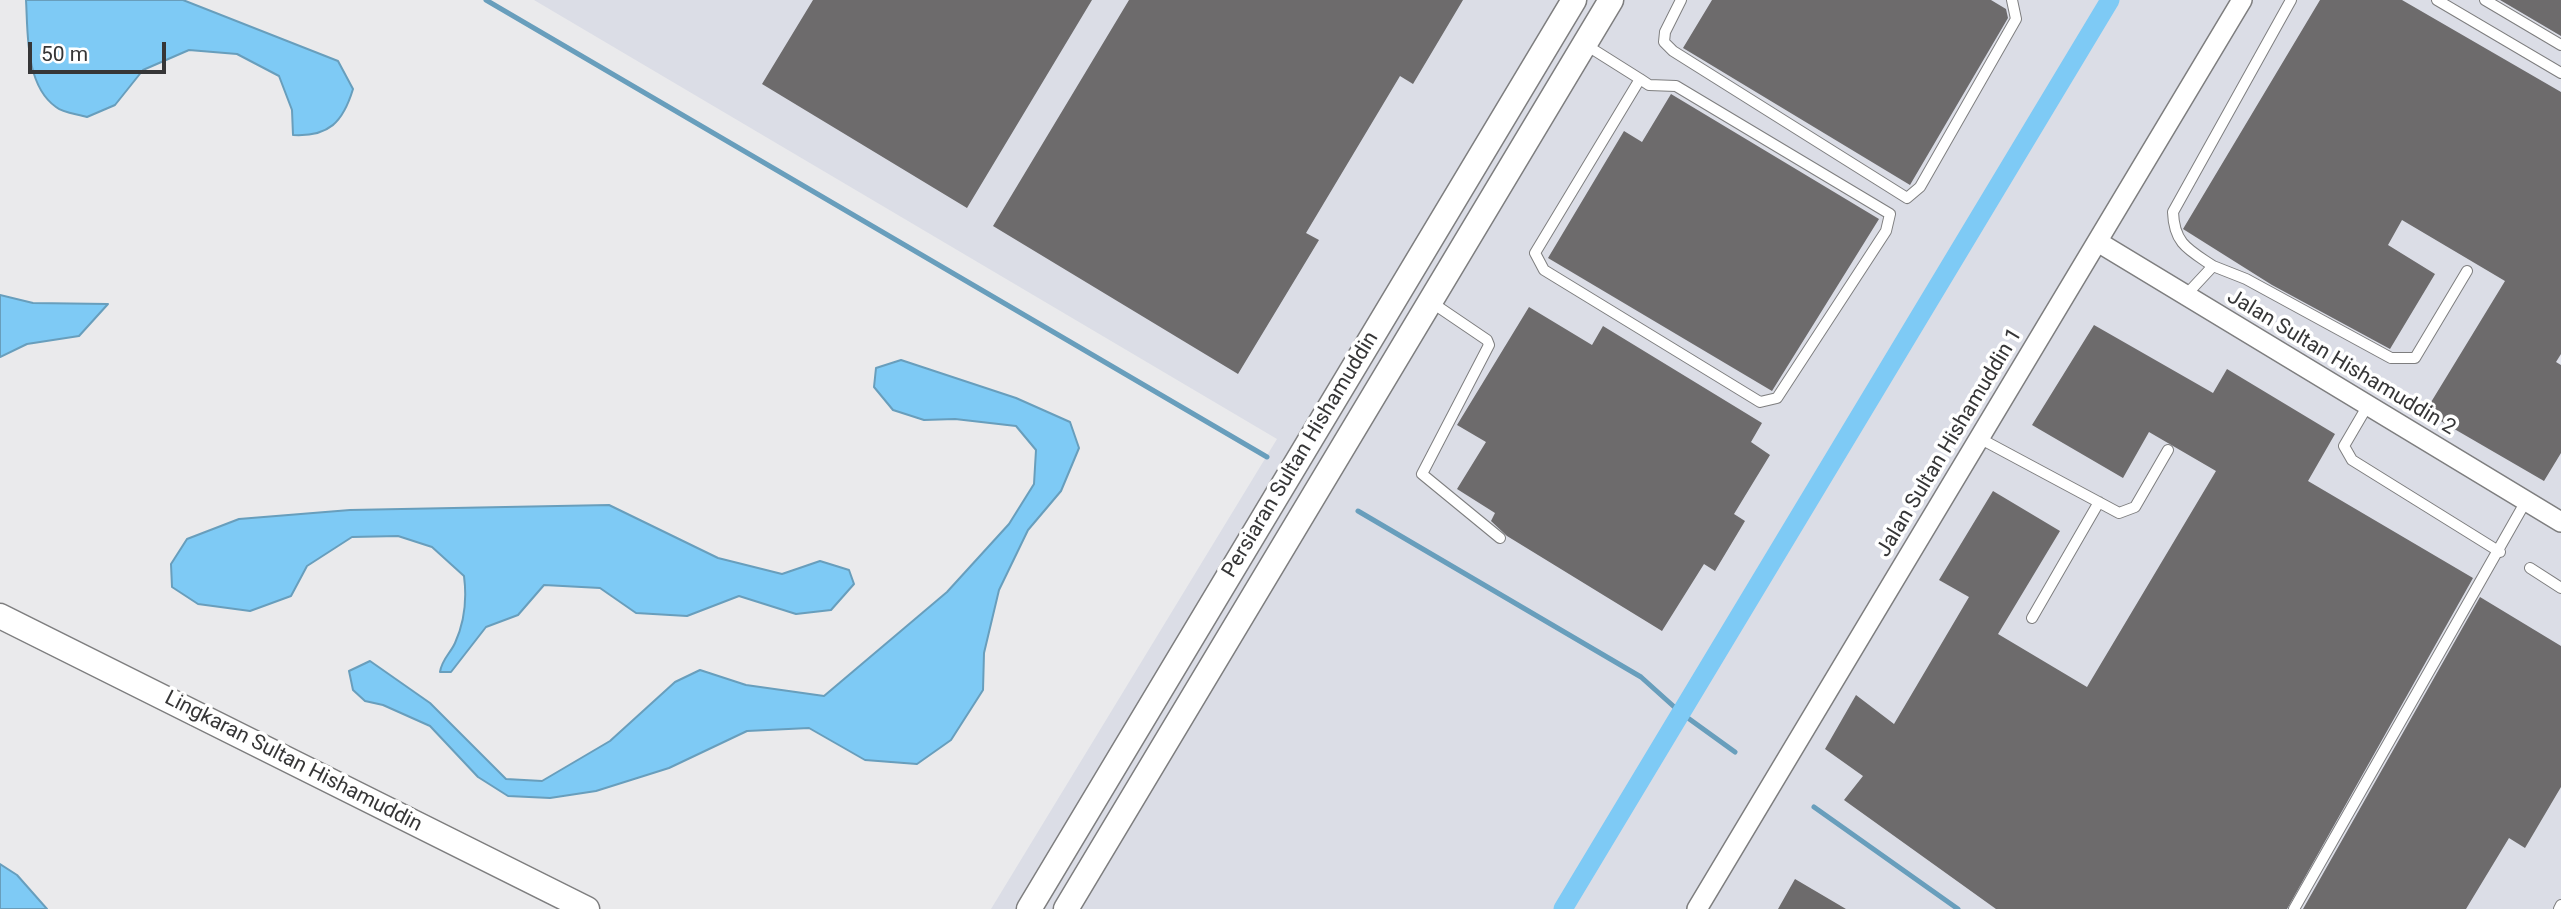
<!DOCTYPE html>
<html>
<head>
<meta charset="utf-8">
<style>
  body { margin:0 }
  #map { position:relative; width:2561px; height:909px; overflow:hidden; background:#eaeaec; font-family:Roboto,sans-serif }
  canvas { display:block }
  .scale { position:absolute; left:28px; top:42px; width:138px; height:32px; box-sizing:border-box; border:4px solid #363637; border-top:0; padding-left:9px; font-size:21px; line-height:24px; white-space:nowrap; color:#363637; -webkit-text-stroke:5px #fff; paint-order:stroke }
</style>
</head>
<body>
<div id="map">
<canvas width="2561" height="909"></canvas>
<div class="scale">50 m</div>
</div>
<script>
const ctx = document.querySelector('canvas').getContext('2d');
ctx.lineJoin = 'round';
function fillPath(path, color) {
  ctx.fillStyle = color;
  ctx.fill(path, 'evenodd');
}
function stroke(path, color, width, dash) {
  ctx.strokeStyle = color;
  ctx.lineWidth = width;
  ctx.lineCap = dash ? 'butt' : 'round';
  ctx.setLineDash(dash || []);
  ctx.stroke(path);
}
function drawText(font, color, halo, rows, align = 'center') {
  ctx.font = font + ' Roboto,sans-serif';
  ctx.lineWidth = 7;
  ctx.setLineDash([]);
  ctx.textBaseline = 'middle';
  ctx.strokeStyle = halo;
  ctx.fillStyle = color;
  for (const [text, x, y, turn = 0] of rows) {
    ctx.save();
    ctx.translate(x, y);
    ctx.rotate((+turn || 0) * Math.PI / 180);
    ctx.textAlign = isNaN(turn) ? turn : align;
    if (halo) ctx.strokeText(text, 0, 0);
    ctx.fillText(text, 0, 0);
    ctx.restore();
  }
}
fillPath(new Path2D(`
  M534 0H2561V909H991L1277 439Z`), '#dbdde6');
const water = new Path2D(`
  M26 0H183L338 61 353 89C343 122 329 137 293 135L292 110 279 76 237 54 189 50 143 70 115 105 87 117C78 114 63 113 56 107 25 85 28 33 26 0Z
  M0 295 33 303 108 304 79 336 27 344 0 357Z
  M901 360 1016 398 1070 422 1079 448 1061 491 1028 530 999 590 984 653 983 690 951 740 917 764 865 760 809 728 747 731 669 768 596 791 550 798 508 796 478 777 430 726 383 705 365 701 353 690 349 671 370 661 430 703 506 779 542 781 610 741 675 682 700 670 746 685 824 696 947 592 1009 524 1034 484 1036 450 1016 426 955 419 924 420 893 410 874 387 876 368Z
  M609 505 718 558 782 574 820 561 849 570 854 584 831 610 796 614 739 596 687 616 636 613 600 588 544 585 518 615 486 627 451 672H440C442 659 450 654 455 643 465 621 467 599 464 576L432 547 398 536 352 537 307 566 291 596 250 611 198 604 172 587 171 564 187 539 239 519 350 510Z
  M0 864 17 875 47 909H0Z`);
fillPath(water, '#7ecaf5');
stroke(water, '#689ebc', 2);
stroke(new Path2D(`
  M486 0 1267 457
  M1358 511 1641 677 1681 713 1735 752
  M1814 807 1958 909`), '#689ebc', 5);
stroke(new Path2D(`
  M1563 909 2110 0`), '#7ecaf5', 19);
fillPath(new Path2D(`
  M813 0H1092L967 208 762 84Z
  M1129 0H1463L1413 84 1400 76 1306 233 1319 240 1238 374 993 226Z
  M1712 0H1991L2006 9 2008 18 1910 185 1683 48Z
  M2320 0H2402L2561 92V354L2556 362 2561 365V453L2544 481 2425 412 2505 281 2402 220 2388 245 2435 274 2390 349 2272 285 2183 229Z
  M2500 0H2561V36Z
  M1671 94 1879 219 1772 391 1548 258 1624 131 1642 142Z
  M1529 307 1592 345 1603 326 1762 423 1751 442 1770 455 1734 514 1745 521 1715 571 1704 564 1662 631 1507 536 1491 521 1495 513 1457 489 1486 442 1457 425Z
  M2094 325 2213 393 2227 369 2335 434 2308 481 2473 578 2287 909H1996L1844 800 1863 776 1825 749 1856 695 1894 724 1969 597 1939 580 1993 491 2060 531 1998 634 2087 687 2216 471 2149 432 2123 478 2032 425Z
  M2480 597 2561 646V787L2525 848 2509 838 2466 909H2303Z
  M1795 879 1846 909H1778Z`), '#6d6b6c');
const service = new Path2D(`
  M1681 0 1665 32 1664 42 1673 51 1907 198 1920 187 2016 19 2012 0
  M2437 0 2561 73
  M2485 0 2561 45
  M1586 45 1640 79 1649 85 1676 86 1890 214 1886 231 1777 398 1760 402 1544 270 1535 253 1640 79
  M2213 266C2189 250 2174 244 2173 212L2291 0
  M2186 295 2213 266 2246 279 2391 358H2415L2467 271
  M1431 302 1487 340 1489 345 1422 474 1500 538
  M2368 405 2344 446 2352 460 2500 552
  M1979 438 2119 513 2135 507 2168 450
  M2530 568 2561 588
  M2032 618 2099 502
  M2294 909 2526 501
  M2559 909 2561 905`);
const minor = new Path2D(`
  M2098 242 2561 522
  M1697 909 2242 0`);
const tertiary = new Path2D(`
  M0 616 587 909
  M1029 909 1574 0
  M1066 909 1611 0`);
stroke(service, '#7e7e7f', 12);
stroke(minor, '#7e7e7f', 22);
stroke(tertiary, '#7e7e7f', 27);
stroke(service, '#fff', 10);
stroke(minor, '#fff', 19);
stroke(tertiary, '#fff', 24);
drawText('21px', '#363637', '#fff', [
  ["Jalan Sultan Hishamuddin 2",2341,363,31],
  ["Jalan Sultan Hishamuddin 1",1950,443,-59],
  ["Persiaran Sultan Hishamuddin",1301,455,-59],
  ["Lingkaran Sultan Hishamuddin",293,762,27]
]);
</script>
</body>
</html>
